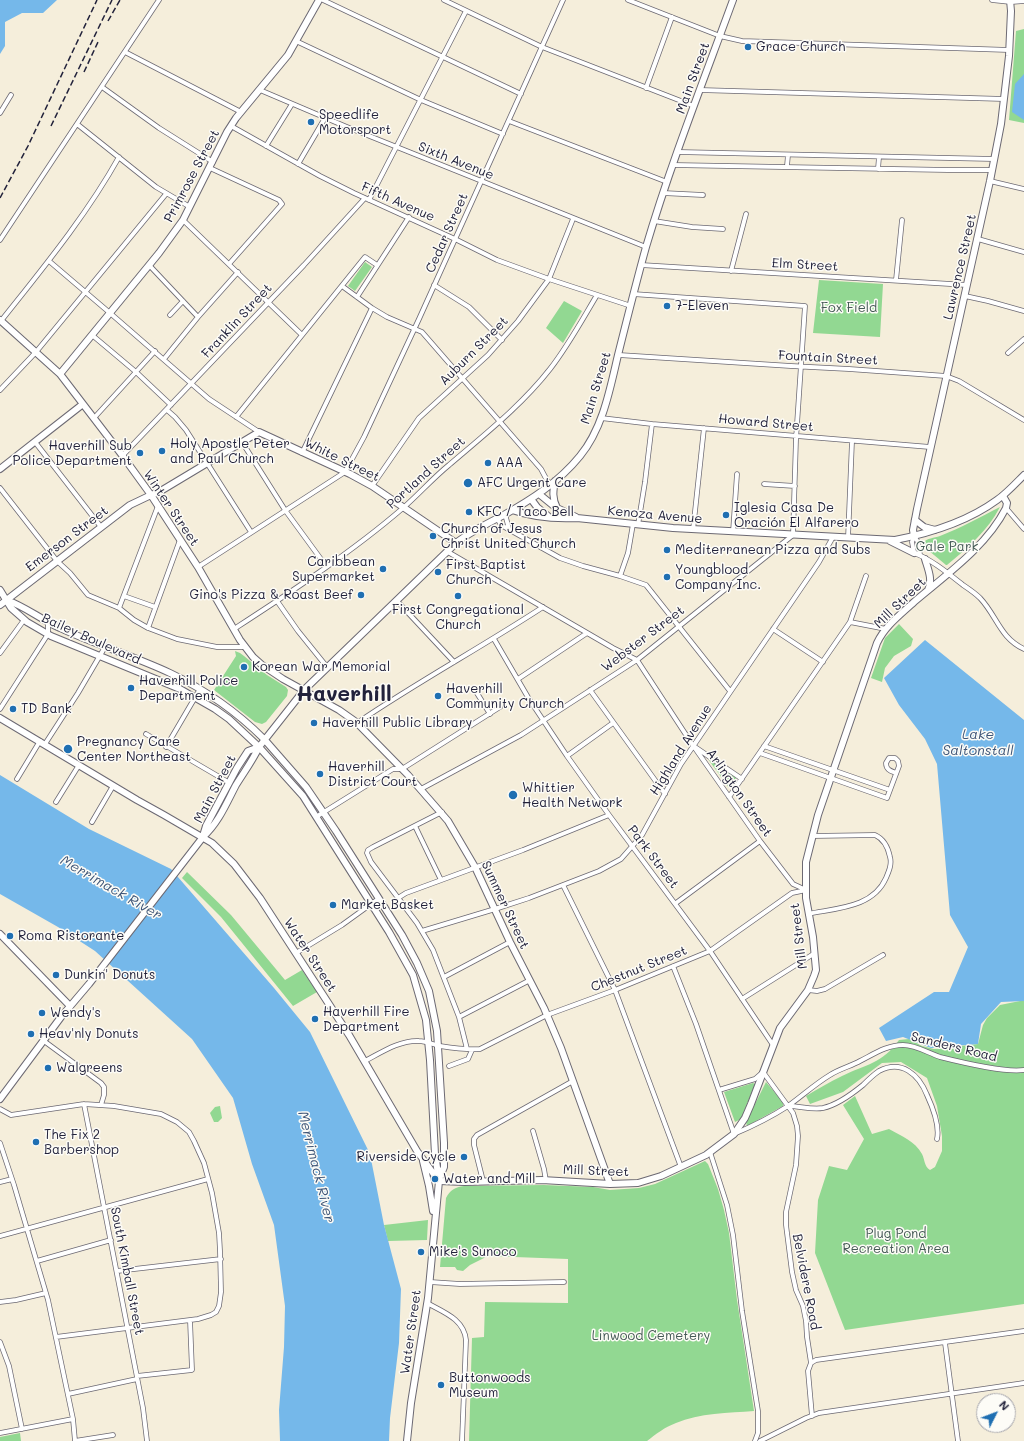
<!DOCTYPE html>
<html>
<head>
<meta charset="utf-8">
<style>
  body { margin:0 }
  #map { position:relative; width:1024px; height:1441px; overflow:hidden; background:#f5eedb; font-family:Mali,sans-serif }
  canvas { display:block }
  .north { position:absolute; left:976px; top:1393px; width:40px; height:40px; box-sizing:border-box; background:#fdfcf7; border:1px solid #a5a5ac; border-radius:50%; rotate:48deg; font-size:11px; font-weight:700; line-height:16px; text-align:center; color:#22223b }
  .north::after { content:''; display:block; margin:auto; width:14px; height:18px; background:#1f6fb2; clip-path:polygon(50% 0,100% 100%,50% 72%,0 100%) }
</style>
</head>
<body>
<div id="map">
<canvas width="1024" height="1441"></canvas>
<div class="north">N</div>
</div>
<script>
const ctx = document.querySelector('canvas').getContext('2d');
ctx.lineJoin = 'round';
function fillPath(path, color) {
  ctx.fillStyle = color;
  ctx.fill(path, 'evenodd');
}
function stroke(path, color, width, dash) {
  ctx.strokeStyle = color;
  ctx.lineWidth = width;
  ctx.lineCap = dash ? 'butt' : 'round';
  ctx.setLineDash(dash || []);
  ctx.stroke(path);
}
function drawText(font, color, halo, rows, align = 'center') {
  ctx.font = font + ' Mali,sans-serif';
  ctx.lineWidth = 3;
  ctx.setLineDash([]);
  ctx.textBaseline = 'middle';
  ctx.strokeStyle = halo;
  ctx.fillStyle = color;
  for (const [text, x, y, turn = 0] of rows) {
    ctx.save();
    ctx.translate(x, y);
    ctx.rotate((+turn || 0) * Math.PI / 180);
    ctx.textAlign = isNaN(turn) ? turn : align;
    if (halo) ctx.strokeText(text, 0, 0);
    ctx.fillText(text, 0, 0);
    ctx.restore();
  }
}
fillPath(new Path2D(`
  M1024 29V123L1009 120 1016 31Z
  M365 262 372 267 355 291 348 286Z
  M819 280 883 284 880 337 813 333Z
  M564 301 582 311 563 343 546 328Z
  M1000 507C988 530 968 548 947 565H946L922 545 923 543C927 538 934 538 940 536 961 528 980 517 1000 507Z
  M899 624 913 639 911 646 894 656 885 668 882 682 871 678 885 638Z
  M235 651 240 653 244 656 267 675 286 687 288 690 287 696 266 722 262 724 255 722 214 690 236 656Z
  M708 759 736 778 729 788Z
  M187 872 231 915 285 980 302 970 317 992 293 1006 221 917 182 878Z
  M1020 1001H1024V1304L845 1330 815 1253 818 1200 829 1166 847 1170 864 1139 843 1105 855 1096 872 1134 889 1129C901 1136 915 1141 922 1154 925 1160 924 1166 930 1170L935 1167 942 1151V1136L937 1106 927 1078 901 1062 882 1063 843 1092 810 1104 806 1096C818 1089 829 1082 842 1076 866 1064 882 1064 899 1040L909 1039 922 1046 934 1049 978 1044 983 1025 987 1018 1000 1005Z
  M766 1082 783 1102V1106L747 1126 746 1122Z
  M753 1083 755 1084 741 1119 735 1122 724 1092Z
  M220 1106 222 1118 218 1122H214L210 1113 215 1107Z
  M705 1161 708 1164 718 1189 724 1210 729 1233 737 1300 754 1411C729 1413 699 1413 676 1423 665 1427 656 1434 647 1441H469L472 1338 484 1337 485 1302 568 1303V1259L488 1256 470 1265 463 1271 457 1270 455 1267H440L446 1198C450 1190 455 1187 464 1186L544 1185 593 1187 610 1190 639 1188 655 1184Z
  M428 1220 427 1240 388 1241 384 1225Z
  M20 1433 21 1441H0V1437Z`), '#92d892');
fillPath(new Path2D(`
  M0 0H57L43 13H22L5 22V46L0 54Z
  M1024 74V120L1012 112 1015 84Z
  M925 640 1024 720V1001L1001 1002 981 1024 978 1044 931 1048 903 1037 886 1041 879 1028 934 992H949L968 947 950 915 937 764 925 739 899 705 884 678Z
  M0 775 89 829 171 869 274 988 310 1032 370 1154 384 1225 401 1289 399 1343 390 1418 389 1441H280L279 1410 284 1347 285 1306 274 1225 252 1164 233 1098 192 1039 95 951 58 927 0 894Z`), '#75b8ea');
const street = new Path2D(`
  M323 0 521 94
  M444 0 542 47 694 106
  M628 0 720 36 742 41 1009 50
  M992 0 1011 2 1024 1
  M296 41 421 100 503 134
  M125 52 241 112
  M102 87 159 128 213 162
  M646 88 672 17
  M260 90 347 127 646 247
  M700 90 1004 99
  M0 113 11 95
  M509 121 667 182
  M77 124 156 187 190 207
  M231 126 320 176 354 193 455 239 497 260 549 279 631 306
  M266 146 292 104
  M678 152 994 159
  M298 164 325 118
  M673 165 948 170H992
  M787 166 788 155
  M210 168 279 200 282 204 229 264
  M878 169 879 157
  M990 181 1024 189
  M663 193 703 195
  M369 200 466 11
  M183 220 302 335
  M654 221 692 227 723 229
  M978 239 1024 252
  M0 240 159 0
  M49 261 110 313 209 399 259 432
  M149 265 198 317
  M641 265 967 285
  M731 271 746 214
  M896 280 902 220
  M434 285 469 307 502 340
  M342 286 372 308 387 317 422 332 541 469 550 486
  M965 296 988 301 1024 311
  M357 297 409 217
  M170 315 183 301
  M1 321C43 268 86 216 119 157
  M92 335 136 372 171 405
  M1008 353 1024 339
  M619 355 791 366 849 369 946 376 959 381 1024 420
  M164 359 198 317 238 272
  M0 390 36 352 166 194
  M167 410 175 417 186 430 251 532
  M236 417 365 257 377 265
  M94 418 155 351
  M601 418 652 424 930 447
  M35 442 101 527
  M242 442 285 510 326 566
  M302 453 372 308
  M123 455 304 265 365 198
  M764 484 795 486
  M372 486 419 418 488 355 518 321 549 279 573 219
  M0 488 57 561 70 573 88 595 119 608 134 620 148 628 177 639 217 647H245
  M1006 508 1024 529
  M505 514 509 529
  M497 518 501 525 560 558 583 566 620 576 646 585 730 691
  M638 525 645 482 652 424
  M693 530 704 428
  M733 532 737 474
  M914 536 912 542 914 553C931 559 949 574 963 585 969 589 975 593 980 598 997 616 1000 638 1024 649
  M914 536 918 542 920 555
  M848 538 852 441
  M448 552 613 648 637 660 692 744 760 841 793 884 806 890
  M198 567 345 472 364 437 419 319 563 0
  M620 576 628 553 633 524
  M124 596 155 607
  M277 601 298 631 327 667
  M397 601 454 662
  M119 608 158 506
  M850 622 886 629
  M148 628 180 540
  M234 629C291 592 352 552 403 508 419 494 433 478 449 465 484 435 522 405 550 369 568 346 582 320 597 295
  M773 629 823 662
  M494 639 529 699 567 756 609 815 710 951 773 1045
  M0 653 24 620
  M518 679 587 633
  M475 690 490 714
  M590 690 665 794
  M0 709 48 634V622
  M357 723C417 682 482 647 543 607
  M146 734 228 782
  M45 744 78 693 105 647
  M764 746 890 790
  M166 747 200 689
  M695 747 742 779
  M760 753 887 798 899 766 898 761 895 758H889L886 763C886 770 891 771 896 773
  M567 756 613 723
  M17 779 40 741
  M421 789 521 735 637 660 793 535 796 439 805 306 633 294
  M729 797 850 622 866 576
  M56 802 79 765
  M442 812 373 847 368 850 367 853 371 862 417 923 433 950 459 1017 467 1049
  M316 817 393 769H402L500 707
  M92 822 113 786
  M415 826 441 880
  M563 885 615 990 681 1167
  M398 898 406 893 523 850 609 815
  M676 903 760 841
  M808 914C836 908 873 908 886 878 889 871 892 864 890 857 888 847 884 839 875 835L812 836
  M422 931 495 909 529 898 599 871 621 859 642 835 681 764 819 562 833 537
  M296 953 342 925 378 899
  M673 966 696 1024 734 1134C753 1126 771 1117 788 1106 802 1096 815 1084 830 1075 839 1069 851 1066 860 1061 874 1054 887 1045 903 1045 916 1045 928 1053 940 1057 960 1062 1005 1073 1024 1070
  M444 977 510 942
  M808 990 817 991 825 989 883 955
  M742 999 815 953
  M459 1017 530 980
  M44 1041 101 1083 104 1087V1095L101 1105
  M365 1061C382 1052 400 1040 419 1041 427 1041 433 1045 440 1046 453 1048 467 1050 480 1049L547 1015 615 990 710 951 792 893 806 890
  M449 1066 468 1059 472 1050
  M719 1090 755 1079 763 1072 793 1113 797 1126 798 1136 796 1165 786 1212V1225L792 1272 796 1290 803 1306 806 1321 807 1337 811 1363 808 1371 812 1416
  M84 1104 143 1408 147 1441
  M789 1106C799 1106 812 1110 823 1108 837 1105 852 1094 863 1085 868 1080 873 1075 879 1071 902 1059 919 1075 927 1095 933 1108 940 1125 937 1139
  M0 1109 11 1115 84 1104 114 1106 161 1114 177 1122 189 1132 194 1141 204 1163 212 1193 219 1233 220 1251 221 1292 219 1306 216 1312 211 1315 198 1319 56 1337
  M533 1131 544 1169 546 1181
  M0 1143 14 1185 48 1300 73 1419 75 1441
  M710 1152 727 1205 733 1235 742 1311 758 1411V1433L755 1441
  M483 1181 474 1145V1139L477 1135 573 1081
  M0 1182 12 1179
  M0 1236 208 1179
  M37 1261 111 1240
  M117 1271 221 1259
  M430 1282 460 1284 564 1282
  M0 1302 16 1300 46 1293
  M427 1303C443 1312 464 1319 466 1340L462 1441
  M0 1342 9 1366 22 1429
  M945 1343 958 1441
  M811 1363 816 1360 1024 1331
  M137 1376 192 1370 190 1320
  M68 1394 137 1379
  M0 1433 73 1419
  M75 1441 113 1435
  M760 1441 806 1418 819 1413 1024 1383`);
const secondary = new Path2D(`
  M0 320 60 374 122 455 151 495 198 567 240 640 253 657 262 665 283 679 339 710 356 722 408 775 448 821 475 867 510 942 544 1008 561 1048 610 1184
  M60 374 159 253 183 220 227 132 236 118 288 55 319 0
  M0 469 83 404
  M914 536 913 530 917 509 990 181 1001 124 1009 56 1011 11 1010 0
  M925 559C928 569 933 580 928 590
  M0 590 11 608 27 622 51 636 180 689 215 709 229 719 259 747
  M6 600C25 606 41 620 60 628 96 645 134 656 170 673 206 690 237 712 264 739
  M0 934 70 1006
  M439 1181 465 1182 542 1180 610 1184 638 1183 661 1176 706 1155 734 1134 745 1118 751 1104 780 1028 808 990 814 976 816 970 813 937 806 898V862L818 815 877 643C885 626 900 615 914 602 947 574 986 547 1006 508L1007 503 1003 496`);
const primary = new Path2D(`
  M555 481C553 491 552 498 557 508
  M539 494 555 507 576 517
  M531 499 537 507 548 516
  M512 510C532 517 556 519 577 518L673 528 895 540C931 533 967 522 997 500 1007 493 1015 484 1024 475
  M915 520 924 527 935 530
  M890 541 914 553
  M0 605 130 505 151 495 159 492 259 432 350 474 372 486 456 543
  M0 718 137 800 164 815 212 843 234 864 260 898 349 1035 417 1151 438 1180
  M264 739 306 787 336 831 402 935 417 963 429 991 437 1031 444 1143V1167L439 1179
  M259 747 303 796 389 932 413 975 426 1020 430 1060 435 1154 439 1181 428 1298 411 1403 407 1441
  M203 836 206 826 237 768 248 751 259 747
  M0 1099 61 1017 89 984 203 837C219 822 226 804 236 785 244 772 253 760 259 747L304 690 456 543C470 532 486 524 502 516 531 500 559 482 580 456 603 428 610 389 618 355 627 319 636 283 646 247 671 163 703 82 733 0
  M423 1161 429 1186 433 1211`);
stroke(street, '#6c6973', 5.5);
stroke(secondary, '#6c6973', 8);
stroke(primary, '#6c6973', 8);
stroke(street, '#fff', 4);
stroke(secondary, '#fff', 6);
stroke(primary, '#fff', 6);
stroke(new Path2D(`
  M108 21 120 0
  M84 72 98 42
  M51 126 112 0
  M0 198 28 146 97 0`), '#22223b', 1.5, [6, 3]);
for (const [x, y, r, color] of [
  [748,47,4,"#1f6fb2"],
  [311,122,4,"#1f6fb2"],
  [667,306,4,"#1f6fb2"],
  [162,451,4,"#1f6fb2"],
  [140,453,4,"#1f6fb2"],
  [488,463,4,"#1f6fb2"],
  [468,483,5,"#1f6fb2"],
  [469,512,4,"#1f6fb2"],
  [726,515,4,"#1f6fb2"],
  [433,536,4,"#1f6fb2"],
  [667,550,4,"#1f6fb2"],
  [383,569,4,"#1f6fb2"],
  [438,572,4,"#1f6fb2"],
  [667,577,4,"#1f6fb2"],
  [361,595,4,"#1f6fb2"],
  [458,596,4,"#1f6fb2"],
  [244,667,4,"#1f6fb2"],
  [131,688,4,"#1f6fb2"],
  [438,696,4,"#1f6fb2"],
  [13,709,4,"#1f6fb2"],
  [314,723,4,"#1f6fb2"],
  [68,749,5,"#1f6fb2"],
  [320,774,4,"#1f6fb2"],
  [513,795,5,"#1f6fb2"],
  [333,905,4,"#1f6fb2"],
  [10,936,4,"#1f6fb2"],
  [56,975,4,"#1f6fb2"],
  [42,1013,4,"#1f6fb2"],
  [315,1019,4,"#1f6fb2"],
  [31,1034,4,"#1f6fb2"],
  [48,1068,4,"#1f6fb2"],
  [36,1142,4,"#1f6fb2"],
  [464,1157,4,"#1f6fb2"],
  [435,1179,4,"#1f6fb2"],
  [421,1252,4,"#1f6fb2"],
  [441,1385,4,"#1f6fb2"]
]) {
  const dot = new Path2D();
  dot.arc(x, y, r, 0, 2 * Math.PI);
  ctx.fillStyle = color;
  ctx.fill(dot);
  stroke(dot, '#fdfcf7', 1.5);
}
drawText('13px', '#22223b', '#fdfcf7', [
  ["Grace Church",756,47],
  ["Speedlife",319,115],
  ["Motorsport",319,130],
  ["7-Eleven",675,306],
  ["Holy Apostle Peter",170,444],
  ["and Paul Church",170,459],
  ["Haverhill Sub",132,446,"right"],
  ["Police Department",132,461,"right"],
  ["AAA",496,463],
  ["AFC Urgent Care",477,483],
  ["Iglesia Casa De",734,508],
  ["Oración El Alfarero",734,523],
  ["KFC / Taco Bell",477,512],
  ["Church of Jesus",441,529],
  ["Christ United Church",441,544],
  ["Mediterranean Pizza and Subs",675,550],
  ["Caribbean",375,562,"right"],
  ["Supermarket",375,577,"right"],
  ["First Baptist",446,565],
  ["Church",446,580],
  ["Youngblood",675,570],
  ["Company Inc.",675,585],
  ["Gino's Pizza & Roast Beef",353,595,"right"],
  ["First Congregational",458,610,"center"],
  ["Church",458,625,"center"],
  ["Korean War Memorial",252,667],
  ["Haverhill Police",139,681],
  ["Department",139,696],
  ["Haverhill",446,689],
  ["Community Church",446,704],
  ["TD Bank",21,709],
  ["Haverhill Public Library",322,723],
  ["Pregnancy Care",77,742],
  ["Center Northeast",77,757],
  ["Haverhill",328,767],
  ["District Court",328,782],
  ["Whittier",522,788],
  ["Health Network",522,803],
  ["Market Basket",341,905],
  ["Roma Ristorante",18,936],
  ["Dunkin' Donuts",64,975],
  ["Haverhill Fire",323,1012],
  ["Department",323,1027],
  ["Wendy's",50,1013],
  ["Heav'nly Donuts",39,1034],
  ["Walgreens",56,1068],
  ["The Fix 2",44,1135],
  ["Barbershop",44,1150],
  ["Riverside Cycle",456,1157,"right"],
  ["Water and Mill",443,1179],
  ["Mike's Sunoco",429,1252],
  ["Buttonwoods",449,1378],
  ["Museum",449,1393]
], 'left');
drawText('13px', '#22223b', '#fdfcf7', [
  ["Main Street",693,78,-70],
  ["Sixth Avenue",456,161,22],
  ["Primrose Street",192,176,-62],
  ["Fifth Avenue",398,202,24],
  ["Cedar Street",447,233,-66],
  ["Elm Street",805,265,3],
  ["Lawrence Street",960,267,-77],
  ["Franklin Street",237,321,-47],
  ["Auburn Street",474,351,-45],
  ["Fountain Street",828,358,3],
  ["Main Street",596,388,-73],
  ["Howard Street",766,423,5],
  ["White Street",342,460,26],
  ["Portland Street",426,473,-42],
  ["Winter Street",171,508,56],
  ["Kenoza Avenue",655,515,5],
  ["Emerson Street",67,539,-37],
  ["Mill Street",900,603,-44],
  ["Bailey Boulevard",91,639,24],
  ["Webster Street",643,639,-37],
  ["Highland Avenue",681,750,-58],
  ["Main Street",215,789,-62],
  ["Arlington Street",739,793,55],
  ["Park Street",653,857,53],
  ["Summer Street",505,905,65],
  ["Mill Street",799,936,-97],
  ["Water Street",310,955,57],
  ["Chestnut Street",639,969,-22],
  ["Sanders Road",954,1047,14],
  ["Mill Street",596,1171,2],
  ["South Kimball Street",127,1271,79],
  ["Belvidere Road",806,1282,79],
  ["Water Street",411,1332,-82]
]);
drawText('13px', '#445955', '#fdfcf7', [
  ["Fox Field",849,308],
  ["Gale Park",947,547],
  ["Plug Pond",896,1234],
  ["Recreation Area",896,1249],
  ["Linwood Cemetery",651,1336]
]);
drawText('italic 14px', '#3f5678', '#fdfcf7', [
  ["Lake",978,735],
  ["Saltonstall",978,751],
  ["Merrimack River",111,888,30],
  ["Merrimack River",316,1167,76]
]);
drawText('bold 21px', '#22223b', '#fdfcf7', [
  ["Haverhill",344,695]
]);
</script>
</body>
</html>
